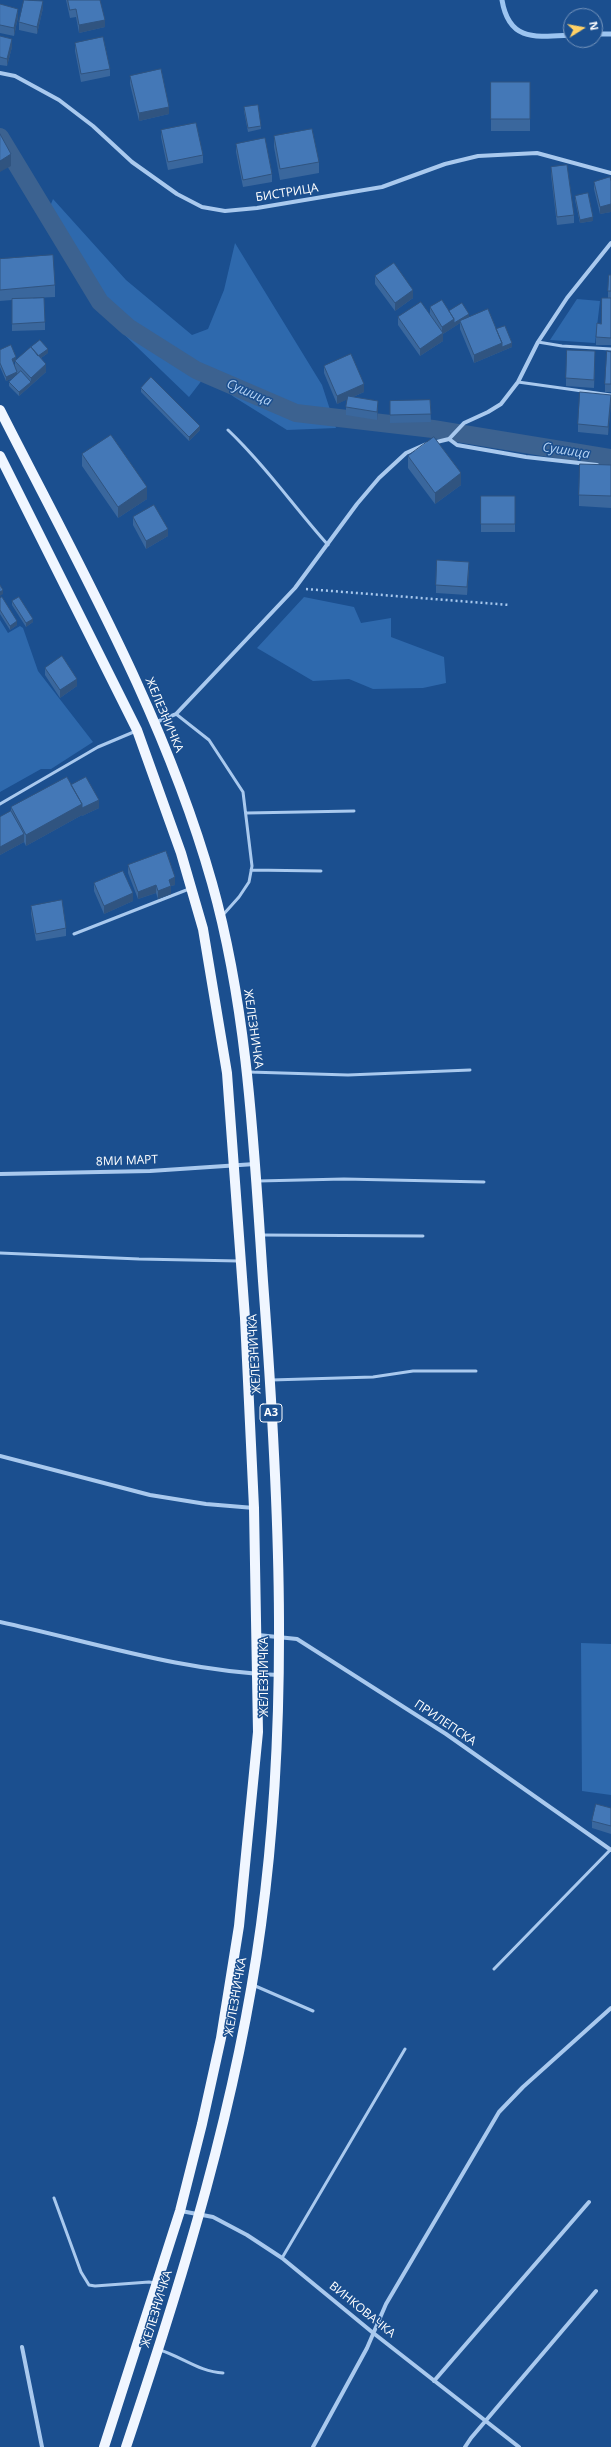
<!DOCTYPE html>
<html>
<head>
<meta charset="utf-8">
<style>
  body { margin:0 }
  #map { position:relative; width:611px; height:2447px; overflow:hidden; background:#1b4f8f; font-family:"Open Sans",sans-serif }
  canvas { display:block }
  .north { position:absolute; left:563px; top:8px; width:40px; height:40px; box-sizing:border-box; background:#1b4f8f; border:1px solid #7695bc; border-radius:50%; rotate:79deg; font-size:11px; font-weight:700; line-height:16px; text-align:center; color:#fff }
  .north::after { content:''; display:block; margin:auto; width:14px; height:18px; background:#ffd166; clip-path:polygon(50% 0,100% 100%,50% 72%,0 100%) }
</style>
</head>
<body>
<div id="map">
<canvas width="611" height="2447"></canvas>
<div class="north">N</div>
</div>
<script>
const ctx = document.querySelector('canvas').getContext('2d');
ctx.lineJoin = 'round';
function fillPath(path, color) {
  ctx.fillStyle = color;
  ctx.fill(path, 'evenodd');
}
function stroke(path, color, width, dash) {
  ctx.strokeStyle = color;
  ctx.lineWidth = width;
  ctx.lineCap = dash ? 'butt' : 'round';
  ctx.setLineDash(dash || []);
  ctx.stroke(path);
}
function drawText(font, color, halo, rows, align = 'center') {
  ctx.font = font + ' "Open Sans",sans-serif';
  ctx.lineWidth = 3;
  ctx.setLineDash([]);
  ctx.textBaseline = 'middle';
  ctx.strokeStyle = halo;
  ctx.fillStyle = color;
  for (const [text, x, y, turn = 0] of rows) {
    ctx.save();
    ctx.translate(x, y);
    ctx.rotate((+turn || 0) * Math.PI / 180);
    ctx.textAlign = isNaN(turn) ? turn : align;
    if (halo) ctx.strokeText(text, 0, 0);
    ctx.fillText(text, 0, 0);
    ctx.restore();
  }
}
fillPath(new Path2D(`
  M53 199 126 280 192 335 208 329 224 290 235 243 322 385 336 428 287 430 234 397 206 375 189 397 110 321 108 309 100 302 47 214Z
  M577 299 600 301 595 343 550 340Z
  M304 597 354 607 361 623 391 618V637L444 657 446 683 423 688 373 689 349 679 313 681 257 648Z
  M0 620 8 633 20 626 23 628 38 671 93 742 51 769H41L0 792Z
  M581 1643 611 1644V1795L582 1791Z`), '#2e69ad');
stroke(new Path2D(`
  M502 0C509 42 536 37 571 35
  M595 34H611`), '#9cc4f0', 5);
stroke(new Path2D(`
  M0 137 100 302 128 327 196 370 296 413 433 429 611 458`), '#3c6290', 18);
stroke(new Path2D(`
  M306 589 510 605`), '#a9c9ee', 2.5, [2, 3]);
stroke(new Path2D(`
  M538 342 562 346 611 349
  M518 382 611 395
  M228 430C265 465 294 507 328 545
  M176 714 209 740 243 792 252 866 249 882 239 897 222 916
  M0 804 98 747 136 731
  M247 813 354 811
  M251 870 321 871
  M74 934 189 889
  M249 1072 348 1075 470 1070
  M258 1181 344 1179 484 1182
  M262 1235 423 1236
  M0 1253 139 1259 239 1261
  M271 1380 373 1377 413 1371H476
  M494 1969 611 1849
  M253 1985 313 2011
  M54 2198 81 2272 89 2285 95 2286 149 2282 156 2283
  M282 2258 405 2049
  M160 2350C182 2357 200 2372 223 2373`), '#a9c9ee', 3);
stroke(new Path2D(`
  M0 73 15 76 59 100 93 126 132 162 177 194 202 207 225 211 257 208 382 187 445 164 478 156 537 153 611 173
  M449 439 457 445 526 457 597 465
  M154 723 176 714 295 588 357 504 379 478 406 453 424 445 449 439 464 423 488 412 501 404 518 382 538 342 567 298 611 243
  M0 1174 150 1171 255 1164
  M0 1456 150 1495 206 1504 254 1508
  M0 1622C92 1642 184 1672 279 1675
  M258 1635 297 1639 446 1734 611 1850
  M181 2211 213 2217 247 2235 282 2258 372 2332 519 2447
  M22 2347 42 2447
  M434 2381 589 2202
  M313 2447 367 2348 386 2304 499 2112 523 2087 611 2008
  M465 2447 471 2438 596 2291`), '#a9c9ee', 4);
stroke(new Path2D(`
  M0 410C78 564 165 716 212 883 248 1011 254 1148 263 1281 279 1495 290 1712 261 1925 237 2104 183 2277 126 2447
  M0 456 137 730 181 853 203 929 227 1073 245 1318 254 1508 258 1732 239 1926 221 2038 202 2124 180 2211 104 2447`), '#f0f6ff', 10);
fillPath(new Path2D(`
  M66 0H100L105 27 79 33 76 17 70 18Z
  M0 4 18 17 14 36 0 33Z
  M43 8 37 34 19 30V22Z
  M0 36 12 47 7 66 0 65Z
  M75 43 110 69V76L81 82 75 51Z
  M130 76 169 114 139 121 130 84Z
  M491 82H530V131H491Z
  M244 107 261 126V129L248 132 244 111Z
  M161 130 203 155V163L168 170 161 137Z
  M274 136 319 162V173L280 180 274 147Z
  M236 144 272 174V182L243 187 236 152Z
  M551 167 574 215V223L557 225 551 175Z
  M611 181V212L600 214 594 189V182Z
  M575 196 593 221 580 223 575 200Z
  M0 259 55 285V297L33 298 45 322V330L12 331V300L0 301Z
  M611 275V345H596V337L601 324 608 298V291Z
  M375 276 413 298 395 311 375 284Z
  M430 307 449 311 469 317 496 329 512 347 474 363 460 329V323L443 334V341L420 356 398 325V317L430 314Z
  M0 350 16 361 48 353 41 358 46 372 19 396 9 386V382L15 377 6 381 0 367ZM15 361V367L13 362Z
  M611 352V392H605V384Z
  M595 359 594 388 566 386V378Z
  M324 366 364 392 353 397 378 409 377 420 346 415V407L347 399 337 404 324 373Z
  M141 388 200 430 189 441 141 392Z
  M430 400 431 422 390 423V401Z
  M611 403 608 435 578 432V424Z
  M82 454 147 499 118 518 82 466Z
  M408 456 461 485 435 504 408 468Z
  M611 465V508L579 506V495Z
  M481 496H515V532H481Z
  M133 517 168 536 146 549 133 525Z
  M469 570 467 595 436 593V585Z
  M0 598 17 625 10 630 0 614Z
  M12 601 33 622 26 627 12 605Z
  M45 668 77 686 60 698 45 675Z
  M71 785 99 808 82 816V815L26 846 24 842 0 855V817L11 811V807Z
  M128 865 175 885 171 886V894L158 899 156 893 138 899 128 873Z
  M94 883 133 901 104 914 94 891Z
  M31 906 66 928V936L36 941 31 914Z
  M611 1808V1834L592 1828V1821Z`), '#3a679d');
fillPath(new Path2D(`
  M43 1V8L37 34V27Z
  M18 9V17L14 36V28Z
  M105 20V27L79 33V25Z
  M12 39V47L7 66V59Z
  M169 107V114L139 121V113Z
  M11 154V166L0 172V161Z
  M611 204V212L600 214V207Z
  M593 217V221L580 223V220Z
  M413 290V298L395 311V303Z
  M469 314V318L460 321V323L454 327V323Z
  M454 319V327L443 334V341L420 356V349L442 333V327Z
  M502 343H512V347L474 363V355Z
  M48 349V353L38 360V356Z
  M595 351V359L594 388V380Z
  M16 357V361L12 363V359Z
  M46 364V372L19 396V392L31 382V378Z
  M17 372V376L6 381V377Z
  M364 384V392L337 404V396Z
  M611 395V403L608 435V427Z
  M378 401V409L377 420V412Z
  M200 426V430L189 441V437Z
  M461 473V485L435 504V493Z
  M147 487V499L118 518V507Z
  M168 529V536L146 549V541Z
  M469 562V570L467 595V587Z
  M3 590V594L0 596V592Z
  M33 619V622L26 627V623Z
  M17 621V625L10 630V626Z
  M77 679V686L60 698V690Z
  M99 800V808L82 816V808Z
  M82 804V815L26 846V835Z
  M24 834V842L0 855V847Z
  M175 877V885L171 886V894L158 899V891L169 880Z
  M156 885V893L138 899V892Z
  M133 893V901L104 914V906Z`), '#305480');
const building = new Path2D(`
  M24 0 43 1 37 27 19 22Z
  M68 0H100L105 20 79 25 76 9 70 10Z
  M0 4 18 9 14 28 0 25Z
  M0 36 12 39 7 59 0 57Z
  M103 37 110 69 81 74 75 43Z
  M161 69 169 107 139 113 130 76Z
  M491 82H530V119H491Z
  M258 105 261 126 248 128 244 107Z
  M196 123 203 155 168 162 161 130Z
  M312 129 319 162 280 169 274 136Z
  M0 134 11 154 0 161Z
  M265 138 272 174 243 180 236 144Z
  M567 165 574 215 557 217 551 167Z
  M610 177 611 181V204L600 207 594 182Z
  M588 193 593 217 580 220 575 196Z
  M53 255 55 285 0 290V259Z
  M394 263 413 290 395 303 375 276Z
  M609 275H611V291H608Z
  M44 298 45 322 12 324V299Z
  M602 298H611V338L596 337 597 323 601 324Z
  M442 300 454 319 442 327 430 307Z
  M421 302 443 333 420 349 398 317Z
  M462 303 469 314 454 323V319L449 311Z
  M488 309 502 343 474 355 460 321Z
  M505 326 512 343 502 347V343L496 329Z
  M40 340 48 349 38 356 31 347Z
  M11 345 16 357 12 359 17 372 6 377 0 363V350Z
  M31 347 46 364 31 378 15 361Z
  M567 350 595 351 594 380 566 378Z
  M607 351 611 352V384H605Z
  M351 354 364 384 337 396 324 366Z
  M21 371 31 382 19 392 9 382Z
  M151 377 200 426 189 437 141 388Z
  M580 392 611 395 608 427 578 424Z
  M348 396 378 401 377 412 346 407Z
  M430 400 431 414 390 415V401Z
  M111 435 147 487 118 507 82 454Z
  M434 437 461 473 435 493 408 456Z
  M580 464 611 465V496L579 495Z
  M481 496H515V524H481Z
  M154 505 168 529 146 541 133 517Z
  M437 560 469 562 467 587 436 585Z
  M0 585 3 590 0 592Z
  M2 597 17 621 10 626 0 610V598Z
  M19 597 33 619 26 623 12 601Z
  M62 656 77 679 60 690 45 668Z
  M67 777 82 804 26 835 11 807Z
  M86 777 99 800 82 808V804L71 785Z
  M11 811 24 834 0 847V817Z
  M166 851 175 877 169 880 171 886 158 891 156 885 138 892 128 865Z
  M123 871 133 893 104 906 94 883Z
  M62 900 66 928 36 934 31 906Z
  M596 1804 611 1808V1826L592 1821Z`);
fillPath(building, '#4478b7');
stroke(building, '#305480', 1);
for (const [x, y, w] of [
  [271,1413,22]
]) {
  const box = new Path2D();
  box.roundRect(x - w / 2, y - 9, w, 18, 3);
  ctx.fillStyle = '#1b4f8f';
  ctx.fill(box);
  stroke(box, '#fff', 1);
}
drawText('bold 11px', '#fff', null, [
  ["A3",271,1413]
]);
drawText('12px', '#fff', '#1b4f8f', [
  ["БИСТРИЦА",287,193,-9],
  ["ЖЕЛЕЗНИЧКА",164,715,67],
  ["ЖЕЛЕЗНИЧКА",253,1029,82],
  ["8МИ МАРТ",127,1161,-2],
  ["ЖЕЛЕЗНИЧКА",255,1354,-93],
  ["ЖЕЛЕЗНИЧКА",265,1677,-90],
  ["ПРИЛЕПСКА",445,1723,34],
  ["ЖЕЛЕЗНИЧКА",236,1997,-80],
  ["ЖЕЛЕЗНИЧКА",157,2309,-73],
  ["ВИНКОВАЧКА",362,2310,39]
]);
drawText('italic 13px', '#b5d3f5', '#1b4f8f', [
  ["Сушица",249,393,24],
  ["Сушица",566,451,9]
]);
</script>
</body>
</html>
